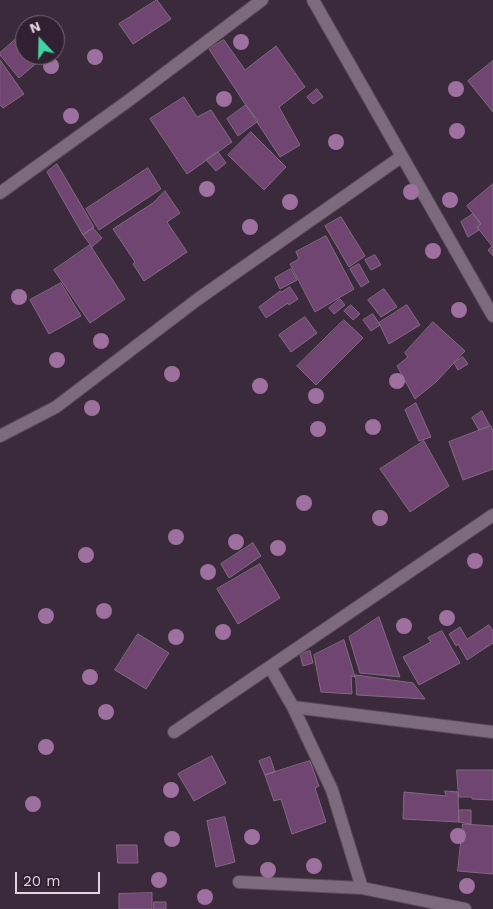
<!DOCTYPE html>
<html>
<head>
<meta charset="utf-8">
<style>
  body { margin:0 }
  #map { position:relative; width:493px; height:909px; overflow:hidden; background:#3b2a3b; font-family:"Work Sans",sans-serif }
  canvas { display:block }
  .north { position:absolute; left:15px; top:15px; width:50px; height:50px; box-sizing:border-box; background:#312031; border:1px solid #776877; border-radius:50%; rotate:339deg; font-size:14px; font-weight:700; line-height:20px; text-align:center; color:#dfd4df }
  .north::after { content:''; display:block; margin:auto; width:18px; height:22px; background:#3fd4a2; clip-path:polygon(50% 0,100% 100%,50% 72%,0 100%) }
  .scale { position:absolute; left:15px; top:872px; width:85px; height:22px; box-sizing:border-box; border:2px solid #dfd4df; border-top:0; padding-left:6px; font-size:15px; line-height:18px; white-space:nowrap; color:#dfd4df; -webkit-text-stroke:4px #312031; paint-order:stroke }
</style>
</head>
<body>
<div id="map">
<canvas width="493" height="909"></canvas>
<div class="north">N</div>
<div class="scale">20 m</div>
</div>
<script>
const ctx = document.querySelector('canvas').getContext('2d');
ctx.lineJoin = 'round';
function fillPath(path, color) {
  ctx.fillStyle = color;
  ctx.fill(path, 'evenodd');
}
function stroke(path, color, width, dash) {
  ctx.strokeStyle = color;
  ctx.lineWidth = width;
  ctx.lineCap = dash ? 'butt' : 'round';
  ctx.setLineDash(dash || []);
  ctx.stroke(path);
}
const building = new Path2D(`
  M157 0 171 19 133 44 119 24Z
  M25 31V55H46L19 78 0 55V53Z
  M224 40 245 70 276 46 305 87 279 107 300 145 280 157 209 49Z
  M0 60 24 94 3 108 0 105Z
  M493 61V112L468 81Z
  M317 89 323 97 313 104 307 97Z
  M184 97 197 117 211 110 232 142 187 174 150 119Z
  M246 105 258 121 238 136 227 119Z
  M251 132 286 167 264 190 228 155Z
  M218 152 226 163 216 171 206 160Z
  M57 164 94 227 83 235 47 172Z
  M148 168 161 189 99 230 86 209Z
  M493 184V256L488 250 492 246 477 227 481 224 467 206Z
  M165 191 180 213 167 222 187 252 144 281 133 264 135 262 113 229 153 203Z
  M473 214 481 224 477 227 479 230 468 237 461 222Z
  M341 217 365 256 349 267 325 226Z
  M93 228 102 238 92 247 83 235Z
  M326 236 354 289 315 312 290 264 299 259 296 252Z
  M90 245 125 299 90 323 54 270Z
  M375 255 381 265 371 270 365 260Z
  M359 264 369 282 361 287 350 269Z
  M291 269 297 280 280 289 275 278Z
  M61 283 81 316 49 334 30 300Z
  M290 287 298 299 289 305 288 303 266 318 259 307 280 291 281 292Z
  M384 289 397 307 381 317 368 300Z
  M340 299 345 305 334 314 329 308Z
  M351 305 360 314 353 320 344 311Z
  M407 305 420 325 389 344 379 323Z
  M373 314 380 325 371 331 363 320Z
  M305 317 317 333 291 352 279 335Z
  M344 320 363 338 316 385 297 366Z
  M433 322 465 351 436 382 415 399 397 366 408 357 405 353Z
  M463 357 468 364 458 370 454 363Z
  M416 403 431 437 419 441 405 410Z
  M482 411 490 426 479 430 472 418Z
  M491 426 493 431V469L463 480 449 442Z
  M424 441 449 486 410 512 380 469Z
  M253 543 261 556 229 578 221 564Z
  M260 564 280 598 238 624 217 589Z
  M379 617 400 677 360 673 349 637Z
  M489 625 493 631V643L467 660 458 644 456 646 449 634 460 627 467 639Z
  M442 631 460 663 419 685 403 657 431 642 428 638Z
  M138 634 169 653 146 689 115 670Z
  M344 640 355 677 351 676 352 694 321 692 314 655Z
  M310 651 313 663 303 666 300 654Z
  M356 675 413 683 425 699 357 695Z
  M212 756 226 783 194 801 178 774Z
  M270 757 275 772 265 775 259 761Z
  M310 761 319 786 315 788 326 822 292 834 281 799 274 801 265 775Z
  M457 770H493V800L472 799V797H459Z
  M445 791 458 792 459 822 403 819 404 792 446 796Z
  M459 810H471V824L459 822Z
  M225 817 235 862 216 867 207 821Z
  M463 824 493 826V874L458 871Z
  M117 845H137L138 863H118Z
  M152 893V909H119V894Z
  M154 902H166V909H154Z`);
fillPath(building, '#714572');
stroke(building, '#806c80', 1);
const minor = new Path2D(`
  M313 0 493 316
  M0 193 128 101 262 0
  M0 436 56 407 198 299 401 157
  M270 667 293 707 332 790 362 888
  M293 707 493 732
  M174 732 493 515
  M239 882 362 888 465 909`);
stroke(minor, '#574857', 14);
stroke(minor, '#7d6a7d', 12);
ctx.fillStyle = '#9d709f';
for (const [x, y] of [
  [241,42],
  [95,57],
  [51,66],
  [456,89],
  [224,99],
  [71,116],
  [457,131],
  [336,142],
  [207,189],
  [411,192],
  [450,200],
  [290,202],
  [250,227],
  [433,251],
  [19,297],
  [459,310],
  [101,341],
  [57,360],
  [172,374],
  [397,381],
  [260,386],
  [316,396],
  [92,408],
  [373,427],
  [318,429],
  [304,503],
  [380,518],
  [176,537],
  [236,542],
  [278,548],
  [86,555],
  [475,561],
  [208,572],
  [104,611],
  [46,616],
  [447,618],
  [404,626],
  [223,632],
  [176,637],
  [90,677],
  [106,712],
  [46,747],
  [171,790],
  [33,804],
  [458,836],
  [252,837],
  [172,839],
  [314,866],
  [268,870],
  [159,880],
  [467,886],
  [205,897]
]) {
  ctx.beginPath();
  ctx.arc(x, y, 8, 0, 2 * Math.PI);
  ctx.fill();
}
</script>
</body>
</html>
